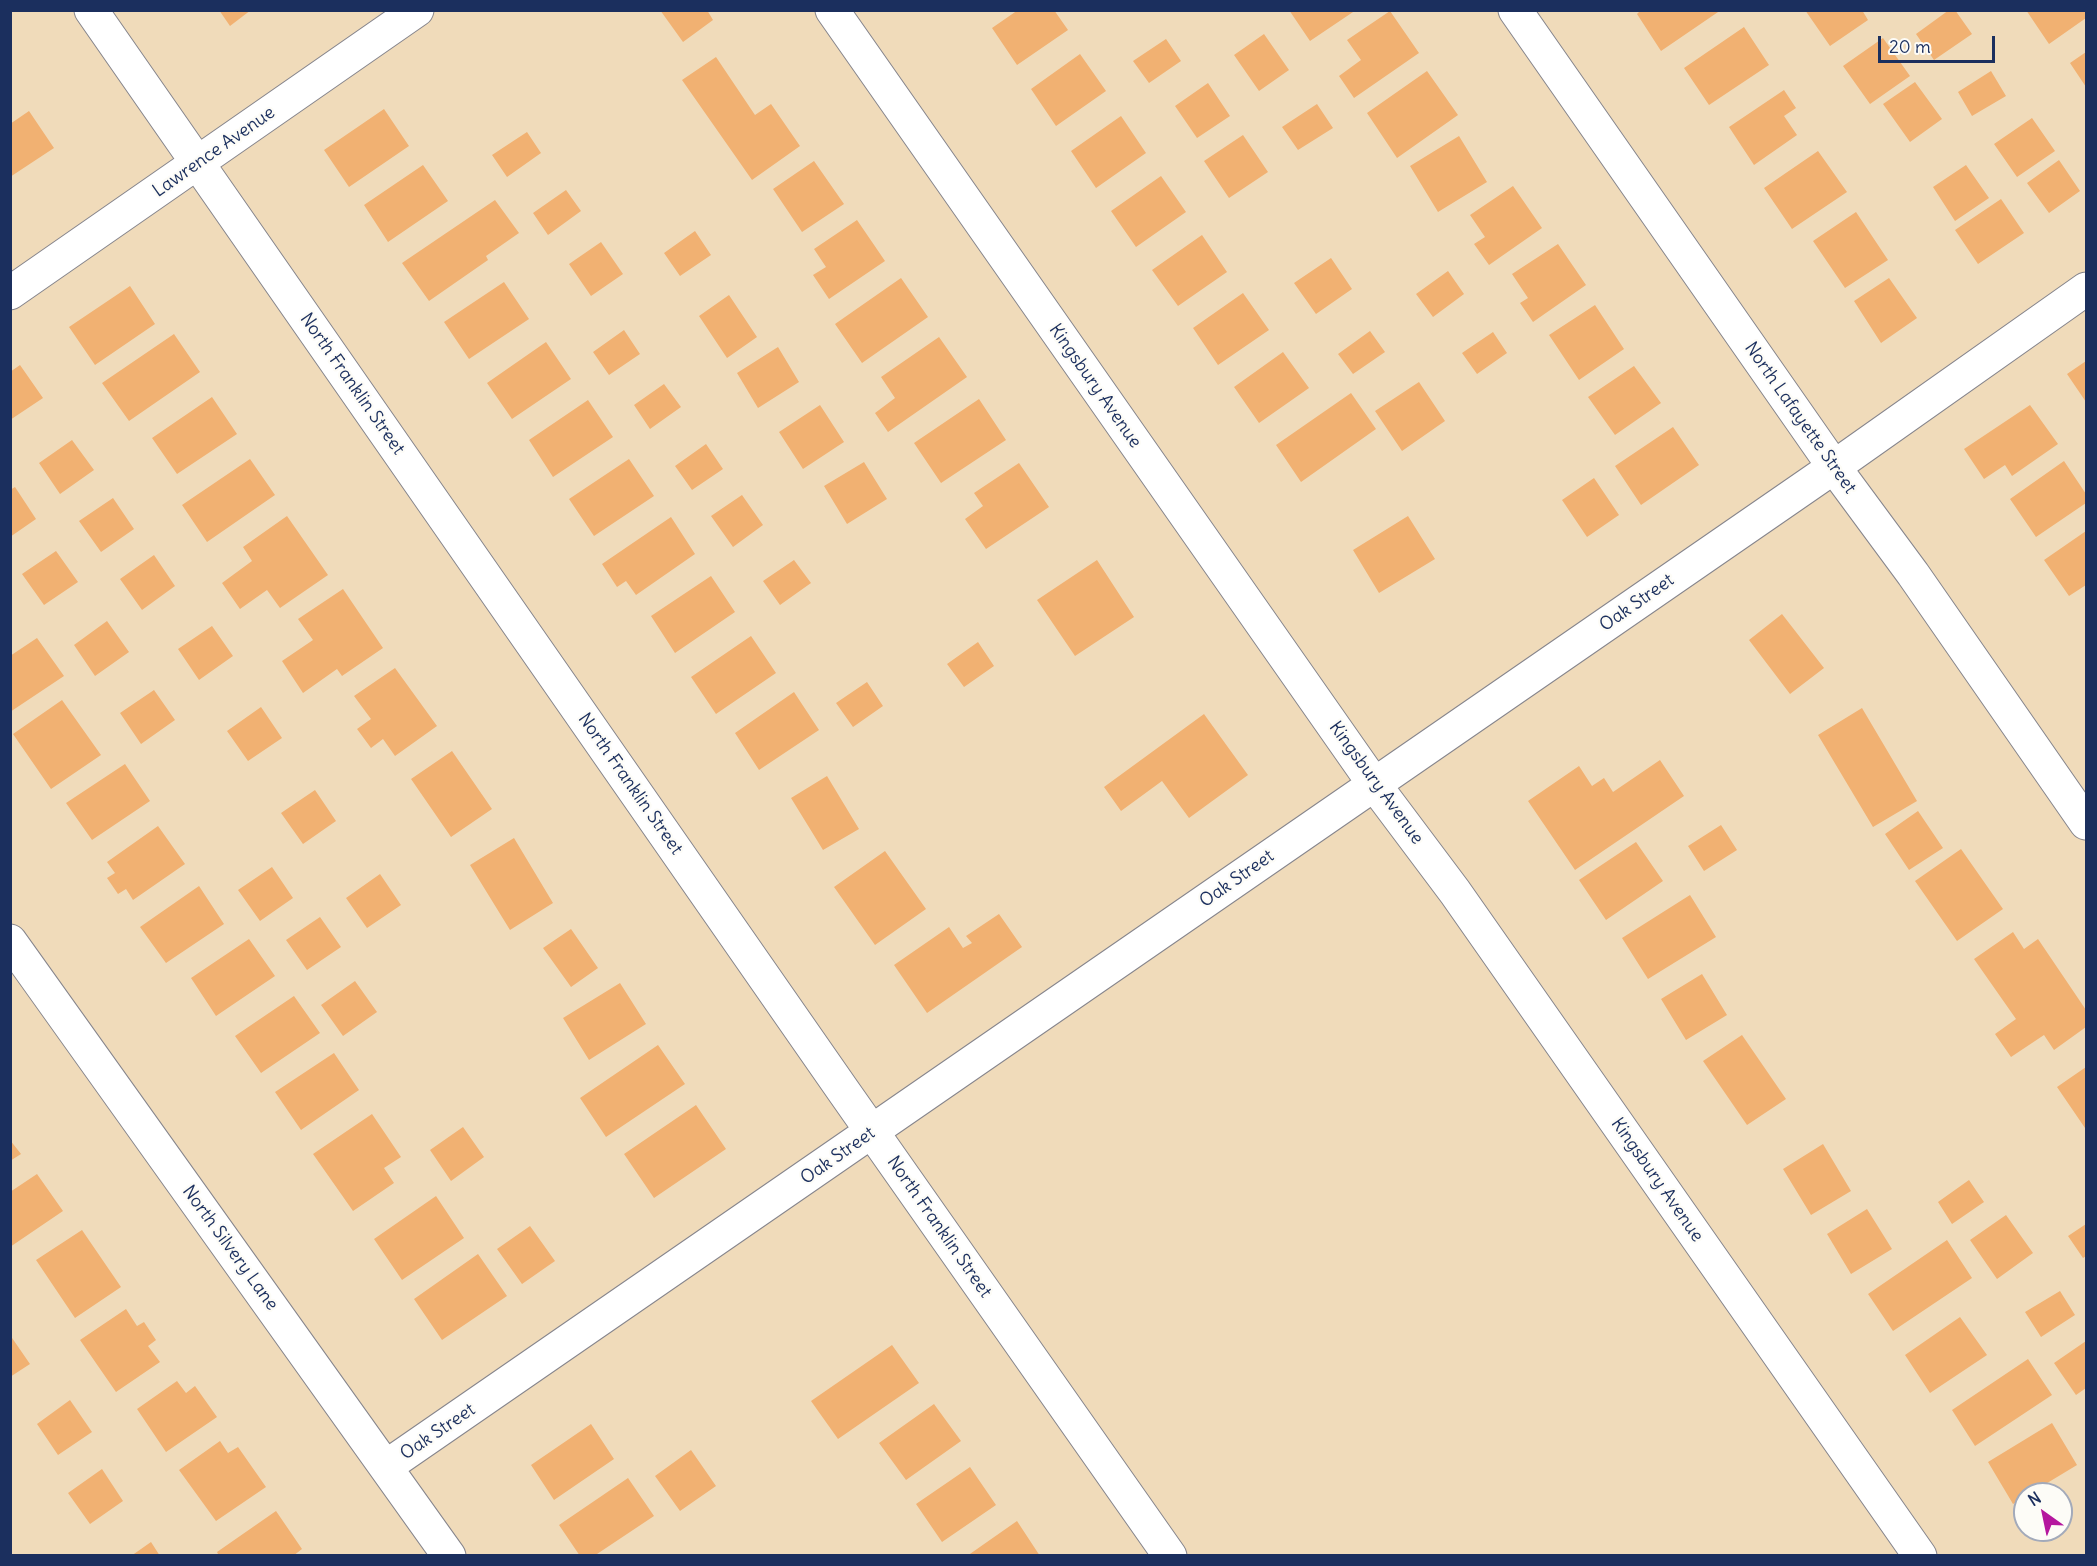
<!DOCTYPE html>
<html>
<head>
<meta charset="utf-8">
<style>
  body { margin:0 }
  #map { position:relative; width:2097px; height:1566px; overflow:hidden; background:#f0dbba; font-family:Delius,sans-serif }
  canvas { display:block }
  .frame { position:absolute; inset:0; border:12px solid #1b2f5e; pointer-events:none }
  .north { position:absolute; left:2013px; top:1482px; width:60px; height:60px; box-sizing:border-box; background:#fdfcf7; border:2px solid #a3aaba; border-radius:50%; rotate:327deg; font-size:16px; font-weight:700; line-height:24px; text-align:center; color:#1b2f5e }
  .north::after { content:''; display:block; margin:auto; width:21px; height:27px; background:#b5179e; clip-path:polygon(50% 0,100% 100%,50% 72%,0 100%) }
  .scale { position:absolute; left:1878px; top:36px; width:117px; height:27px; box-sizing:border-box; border:3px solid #1b2f5e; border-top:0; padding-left:8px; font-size:18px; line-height:21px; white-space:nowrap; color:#1b2f5e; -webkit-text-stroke:4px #fdfcf7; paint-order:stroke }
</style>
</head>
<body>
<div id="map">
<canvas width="2097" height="1566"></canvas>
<div class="frame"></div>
<div class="north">N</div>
<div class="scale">20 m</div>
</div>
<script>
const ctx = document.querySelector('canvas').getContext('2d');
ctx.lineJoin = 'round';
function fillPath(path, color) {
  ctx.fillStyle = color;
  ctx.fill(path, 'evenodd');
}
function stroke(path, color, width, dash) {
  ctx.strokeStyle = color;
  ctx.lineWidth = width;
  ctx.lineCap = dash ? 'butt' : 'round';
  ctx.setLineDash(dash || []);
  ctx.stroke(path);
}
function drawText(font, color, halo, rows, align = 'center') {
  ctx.font = font + ' Delius,sans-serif';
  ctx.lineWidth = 4.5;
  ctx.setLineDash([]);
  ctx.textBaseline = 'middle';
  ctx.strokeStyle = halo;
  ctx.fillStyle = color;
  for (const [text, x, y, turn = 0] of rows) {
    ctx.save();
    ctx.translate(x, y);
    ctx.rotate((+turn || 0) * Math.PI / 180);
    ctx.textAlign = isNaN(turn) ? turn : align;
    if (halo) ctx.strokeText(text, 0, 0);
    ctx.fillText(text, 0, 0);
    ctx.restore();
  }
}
fillPath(new Path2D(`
  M219 10H251L230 26Z
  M660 10H707L713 20 683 42Z
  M1018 10H1054L1068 30 1017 65 992 28Z
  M1289 10H1356L1310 41Z
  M1641 10H1721L1661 51 1637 14Z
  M1805 10H1862L1868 20 1830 46Z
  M1949 10H1955L1972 34 1934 60 1916 34Z
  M2026 10H2086V18L2049 44Z
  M1390 11 1419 53 1354 98 1339 76 1361 60 1347 40Z
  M1744 27 1769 65 1709 105 1684 68Z
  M1264 34 1289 70 1259 91 1234 55Z
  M1883 38 1910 76 1870 104 1843 66Z
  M1166 39 1181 61 1149 83 1133 61Z
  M2086 52V87L2070 63Z
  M1080 54 1106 91 1056 126 1031 89Z
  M716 57 755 115 771 104 800 146 752 180 682 80Z
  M1427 71 1458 115 1397 158 1367 113Z
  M1991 71 2006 96 1972 116 1958 92Z
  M1915 82 1942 119 1910 142 1883 104Z
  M1208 83 1230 116 1197 138 1175 106Z
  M1784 90 1796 108 1784 116 1797 135 1754 165 1729 127Z
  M1317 104 1333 128 1298 150 1282 127Z
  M384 109 409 146 349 187 324 150Z
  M29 111 54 148 10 177V124Z
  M1121 116 1146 153 1096 188 1071 151Z
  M2032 118 2055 151 2017 177 1994 144Z
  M527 132 541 153 507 177 492 155Z
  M1243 135 1268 172 1229 198 1204 161Z
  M1459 136 1487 182 1438 212 1410 166Z
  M1818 151 1847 192 1792 229 1764 188Z
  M2059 160 2080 191 2049 213 2027 183Z
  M814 161 844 204 802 232 773 189Z
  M423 165 448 201 388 242 364 205Z
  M1966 165 1989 198 1955 221 1933 187Z
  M1161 176 1186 212 1136 247 1111 211Z
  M1513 186 1542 228 1489 265 1474 244 1485 237 1470 215Z
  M566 190 581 211 548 235 533 213Z
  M2001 199 2024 233 1978 264 1955 230Z
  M495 200 519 233 486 256 488 260 429 301 402 263Z
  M1856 212 1888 260 1845 288 1813 241Z
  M857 220 885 261 829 299 813 275 826 267 814 249Z
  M695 231 711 255 680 276 664 253Z
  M1202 235 1227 272 1178 306 1152 270Z
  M601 242 623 274 591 296 569 264Z
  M1558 244 1586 285 1533 322 1520 303 1528 298 1512 274Z
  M1331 258 1352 289 1316 314 1294 283Z
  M1448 271 1464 294 1433 317 1416 294Z
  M901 278 928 317 862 363 835 324Z
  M1889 278 1917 318 1881 343 1854 301Z
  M504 282 529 319 469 359 444 322Z
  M130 286 155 324 95 365 69 327Z
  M1243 293 1269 330 1218 365 1193 328Z
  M729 295 757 337 727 358 699 316Z
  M1595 305 1624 349 1579 380 1549 335Z
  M624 330 640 354 609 375 593 352Z
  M1370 331 1385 352 1353 374 1338 354Z
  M1493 332 1507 353 1477 374 1462 353Z
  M174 334 200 372 129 421 102 383Z
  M939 337 967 377 888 432 875 413 895 398 881 377Z
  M546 342 571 379 512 419 487 383Z
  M778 347 799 382 758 408 737 373Z
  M1283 352 1309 388 1259 423 1234 387Z
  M2086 361V402L2067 374Z
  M20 365 43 398 10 420V372Z
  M1634 366 1661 403 1615 435 1588 397Z
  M1419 382 1445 421 1402 451 1375 411Z
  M664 384 681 407 650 429 634 405Z
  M1351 393 1376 429 1301 482 1276 445Z
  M212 397 237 434 177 474 152 438Z
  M979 399 1006 440 941 483 914 443Z
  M588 400 613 437 553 477 529 440Z
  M820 405 844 442 803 469 779 432Z
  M2030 405 2058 444 2012 476 2005 465 1984 479 1964 449Z
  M1673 427 1699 465 1641 505 1615 466Z
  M72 440 94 470 60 494 39 463Z
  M706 444 723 469 692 490 675 466Z
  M250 459 275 495 207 542 182 505Z
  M629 459 654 496 594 536 569 499Z
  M2064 461 2086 494V503L2036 537 2010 499Z
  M864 462 887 499 847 524 824 486Z
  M1019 463 1049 507 986 549 965 519 983 506 974 493Z
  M1594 478 1619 515 1587 537 1562 500Z
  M15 487 36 519 10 537V490Z
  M742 495 763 525 733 547 711 516Z
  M113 498 134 529 101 552 79 521Z
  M287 516 328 575 280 608 267 590 240 609 222 583 252 561 243 547Z
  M1408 516 1435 559 1379 593 1353 550Z
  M671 517 695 554 636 595 626 581 617 587 602 564Z
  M2086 531V585L2069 596 2044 560Z
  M56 551 78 582 44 605 22 574Z
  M154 555 175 586 142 610 120 579Z
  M794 560 811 583 780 605 763 581Z
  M1097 560 1134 617 1075 656 1037 600Z
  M711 576 735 612 675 653 651 616Z
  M343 589 383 648 342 676 337 669 303 693 282 661 313 640 298 619Z
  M1782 614 1824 668 1790 694 1749 640Z
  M107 621 129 652 95 676 74 645Z
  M212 626 233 656 199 680 178 649Z
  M751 636 776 673 716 714 691 677Z
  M37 638 64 676 10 712V656Z
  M978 642 994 666 964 687 947 664Z
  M395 668 437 726 395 756 383 739 371 748 357 729 371 719 354 696Z
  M867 682 883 706 853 727 836 703Z
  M154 690 175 720 141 744 120 713Z
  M794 692 819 730 759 770 735 733Z
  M62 700 101 755 51 789 13 734Z
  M261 707 282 738 248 761 227 731Z
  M1862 708 1917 801 1873 827 1818 735Z
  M1204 714 1248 775 1189 818 1162 781 1121 811 1104 787Z
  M452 751 492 809 451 837 411 779Z
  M1660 760 1684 796 1575 870 1528 801 1579 766 1592 786 1604 778 1613 792Z
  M125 764 150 801 92 840 66 803Z
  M827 776 859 829 823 850 791 798Z
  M315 790 336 821 303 844 281 813Z
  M1918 811 1943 848 1909 870 1885 834Z
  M1721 825 1737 850 1704 871 1688 846Z
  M158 826 185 864 133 900 126 889 118 894 107 878 115 873 107 862Z
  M514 838 553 903 510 930 470 865Z
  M1636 842 1663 881 1606 920 1579 880Z
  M1961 849 2003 909 1957 941 1915 881Z
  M885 851 926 909 875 945 834 887Z
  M272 867 293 898 260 921 238 890Z
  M380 874 401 905 367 928 346 898Z
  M199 886 224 924 166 963 140 927Z
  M1690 895 1716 937 1648 979 1622 938Z
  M999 914 1022 947 927 1013 894 965 949 927 963 948 972 943 966 936Z
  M320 917 341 947 307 970 286 940Z
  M571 929 598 968 571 987 543 948Z
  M2013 932 2024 949 2038 939 2086 1010V1027L2054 1050 2044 1035 2011 1057 1995 1034 2016 1019 1974 959Z
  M249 939 275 976 216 1016 191 978Z
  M1702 974 1727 1015 1686 1040 1661 999Z
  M355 981 377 1012 343 1036 321 1005Z
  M620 983 646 1024 589 1060 563 1018Z
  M294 996 320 1033 261 1073 235 1036Z
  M1742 1035 1786 1099 1747 1125 1703 1061Z
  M658 1045 685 1084 606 1137 580 1098Z
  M334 1053 359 1090 301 1130 275 1092Z
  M2086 1067V1127L2085 1128 2057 1087Z
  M696 1105 726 1149 654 1198 624 1154Z
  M372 1114 401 1157 384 1168 394 1183 353 1211 313 1154Z
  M463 1127 484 1157 451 1181 430 1150Z
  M10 1140 21 1154 10 1161Z
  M1823 1144 1851 1191 1811 1215 1783 1169Z
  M37 1174 63 1211 10 1247V1192Z
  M1969 1180 1984 1202 1952 1224 1938 1202Z
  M436 1196 464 1238 402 1280 374 1239Z
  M1867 1209 1892 1249 1851 1274 1827 1234Z
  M2006 1215 2033 1253 1997 1279 1970 1240Z
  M2086 1224V1256L2083 1258 2068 1236Z
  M530 1226 555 1261 522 1284 497 1249Z
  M82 1230 121 1287 75 1318 36 1260Z
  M1947 1240 1972 1278 1893 1331 1868 1294Z
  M478 1254 507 1296 442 1340 414 1299Z
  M2060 1291 2075 1315 2041 1337 2025 1312Z
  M126 1309 137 1326 144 1322 156 1340 148 1346 160 1362 116 1392 80 1340Z
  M1960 1317 1987 1355 1930 1393 1905 1355Z
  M10 1335 30 1364 10 1377Z
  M2086 1341V1388L2076 1395 2054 1363Z
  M892 1345 919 1383 838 1439 811 1401Z
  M2028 1359 2052 1395 1975 1446 1952 1410Z
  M177 1381 186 1393 195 1386 217 1417 166 1452 137 1409Z
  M70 1400 92 1432 58 1455 37 1424Z
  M934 1404 961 1441 906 1480 879 1443Z
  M2052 1423 2077 1465 2029 1494H2025V1497L2013 1504 1988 1462Z
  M591 1424 614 1459 554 1500 531 1465Z
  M220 1441 228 1453 238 1447 266 1487 216 1521 179 1470Z
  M691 1450 716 1486 680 1511 655 1476Z
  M970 1467 996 1505 942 1542 916 1504Z
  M102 1469 123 1501 90 1524 68 1493Z
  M628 1478 654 1516 594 1556H580L559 1525Z
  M276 1511 302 1549 293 1556H219L217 1552Z
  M1017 1521 1040 1556H967Z
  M151 1542 160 1556H131Z`), '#f1b172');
const minor = new Path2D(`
  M91 10 842 1089 1170 1556
  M832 10 1374 784 1455 892 1920 1556
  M1515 10 1834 467 1913 574 2086 823
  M10 293 417 10
  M10 941 449 1556
  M387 1466 1834 467 2086 289`);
stroke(minor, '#86858c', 35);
stroke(minor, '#fff', 33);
drawText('18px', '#1b2f5e', '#fdfcf7', [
  ["Lawrence Avenue",214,152,-35],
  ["North Franklin Street",352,384,55],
  ["Kingsbury Avenue",1095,386,55],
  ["North Lafayette Street",1800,418,55],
  ["Oak Street",1637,603,-35],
  ["Kingsbury Avenue",1376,783,54],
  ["North Franklin Street",630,784,55],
  ["Oak Street",1237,879,-35],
  ["Oak Street",838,1156,-35],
  ["Kingsbury Avenue",1657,1180,55],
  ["North Franklin Street",939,1227,55],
  ["North Silvery Lane",230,1248,54],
  ["Oak Street",438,1432,-34]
]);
</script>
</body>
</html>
